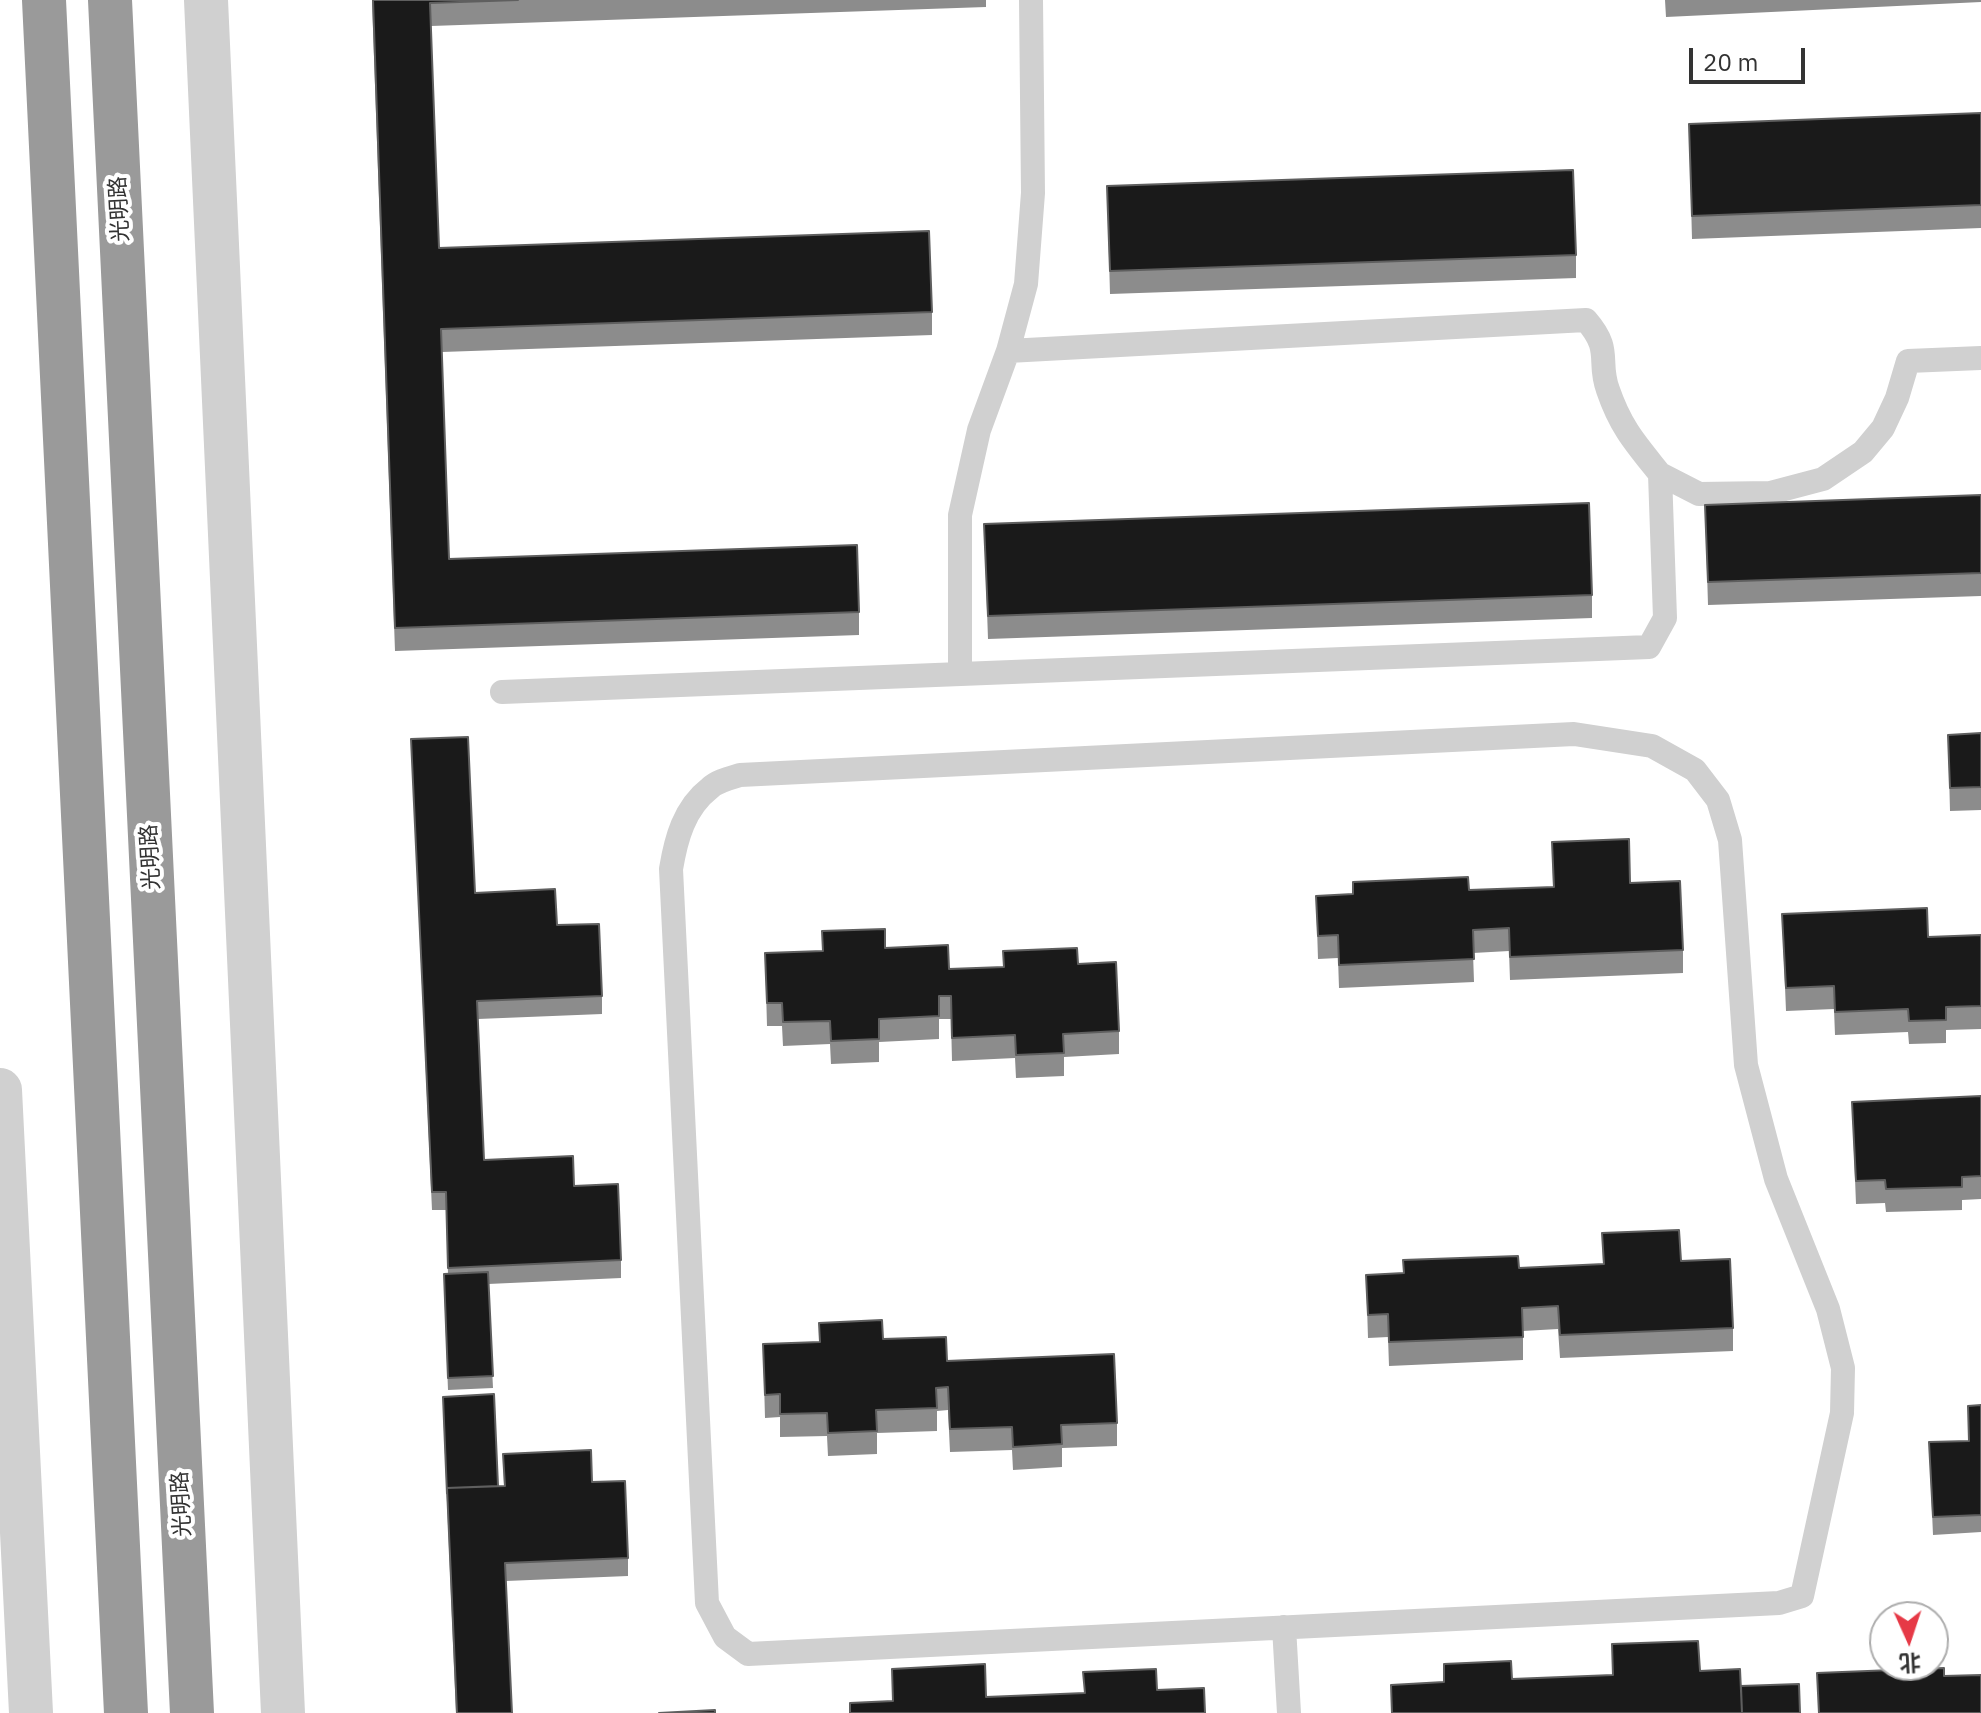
<!DOCTYPE html>
<html>
<head>
<meta charset="utf-8">
<style>
  body { margin:0 }
  #map { position:relative; width:1981px; height:1713px; overflow:hidden; background:#fff; font-family:"IBM Plex Sans","Noto Sans SC",sans-serif }
  canvas { display:block }
  .north { position:absolute; left:1869px; top:1601px; width:80px; height:80px; box-sizing:border-box; background:#fff; border:2px solid #adadad; border-radius:50%; rotate:177deg; font-size:22px; font-weight:700; line-height:32px; text-align:center; color:#333 }
  .north::after { content:''; display:block; margin:auto; width:28px; height:36px; background:#e63946; clip-path:polygon(50% 0,100% 100%,50% 72%,0 100%) }
  .scale { position:absolute; left:1689px; top:48px; width:116px; height:36px; box-sizing:border-box; border:4px solid #333; border-top:0; padding-left:10px; font-size:24px; line-height:28px; white-space:nowrap; color:#333; -webkit-text-stroke:6px #fff; paint-order:stroke }
</style>
</head>
<body>
<div id="map">
<canvas width="1981" height="1713"></canvas>
<div class="north">北</div>
<div class="scale">20 m</div>
</div>
<script>
const ctx = document.querySelector('canvas').getContext('2d');
ctx.lineJoin = 'round';
function stroke(path, color, width, dash) {
  ctx.strokeStyle = color;
  ctx.lineWidth = width;
  ctx.lineCap = dash ? 'butt' : 'round';
  ctx.setLineDash(dash || []);
  ctx.stroke(path);
}
function fillPath(path, color) {
  ctx.fillStyle = color;
  ctx.fill(path, 'evenodd');
}
function drawText(font, color, halo, rows, align = 'center') {
  ctx.font = font + ' "IBM Plex Sans","Noto Sans SC",sans-serif';
  ctx.lineWidth = 8;
  ctx.setLineDash([]);
  ctx.textBaseline = 'middle';
  ctx.strokeStyle = halo;
  ctx.fillStyle = color;
  for (const [text, x, y, turn = 0] of rows) {
    ctx.save();
    ctx.translate(x, y);
    ctx.rotate((+turn || 0) * Math.PI / 180);
    ctx.textAlign = isNaN(turn) ? turn : align;
    if (halo) ctx.strokeText(text, 0, 0);
    ctx.fillText(text, 0, 0);
    ctx.restore();
  }
}
stroke(new Path2D(`
  M1008 351 1586 320C1613 351 1597 360 1608 390 1621 428 1636 444 1660 474
  M960 674V515L979 430 1008 351 1026 284 1033 193 1031 0
  M502 692 1649 647 1665 618 1660 474 1699 494 1770 493 1823 479 1863 452 1883 428 1897 398 1908 361 1981 358
  M1574 734 1652 746 1695 770 1718 800 1730 840 1746 1065 1776 1179 1828 1309 1843 1368 1842 1413 1802 1596 1779 1603 748 1654 725 1637 707 1603 671 869C676 839 684 808 710 788 717 781 730 778 740 775Z
  M1284 1627 1289 1713`), '#d0d0d0', 24);
stroke(new Path2D(`
  M206 0 283 1713
  M0 1090 31 1713`), '#d0d0d0', 44);
stroke(new Path2D(`
  M44 0 126 1713
  M110 0 192 1713`), '#9a9a9a', 44);
fillPath(new Path2D(`
  M372 0H986V7L431 26 439 248 932 312V335L442 352 449 559 859 612V635L395 651Z
  M1665 0H1981V2L1666 17Z
  M1981 113V228L1692 239 1689 124Z
  M1107 186 1576 255V278L1110 294Z
  M1981 495V596L1708 605 1705 505Z
  M984 524 1592 595V618L988 639Z
  M1981 733V810L1950 811 1948 735Z
  M411 739 475 893 557 925 602 996V1014L478 1019 484 1160 574 1186 621 1260V1278L488 1284 493 1388 448 1390 444 1286 448 1274 446 1210H432Z
  M1552 842 1630 883 1683 950V973L1510 980 1509 951 1473 953 1474 982 1339 988 1338 958 1318 959 1316 896 1353 894V882L1469 890 1553 887Z
  M1782 914 1928 937 1981 935V1029L1946 1030V1043L1909 1044 1908 1032 1835 1035 1834 1009 1786 1011Z
  M822 931 885 948 949 969 1003 967V951L1078 964 1119 1031V1054L1064 1057V1076L1016 1078 1015 1058 952 1061 951 1019H939V1039L879 1042V1062L831 1064 830 1044 783 1046 782 1026H767L765 953 822 951Z
  M1981 1096V1199L1962 1200V1210L1886 1212 1885 1203 1856 1204 1852 1102Z
  M1602 1233 1681 1261 1733 1328V1351L1560 1358 1558 1329 1523 1331V1360L1389 1366 1388 1337 1368 1338 1366 1275 1403 1273V1260L1519 1268 1603 1264Z
  M819 1323 883 1339 947 1361 1117 1423V1446L1062 1448V1467L1013 1470 1012 1450 950 1452 948 1410 937 1411V1431L877 1433V1454L828 1456 827 1436 780 1437V1417L765 1418 763 1344 819 1342Z
  M1981 1405V1532L1933 1535 1929 1442 1968 1441V1406Z
  M443 1409 498 1486H504L503 1454 592 1482 628 1558V1576L506 1581 512 1713H456Z`), '#8c8c8c');
const building = new Path2D(`
  M373 0H518L430 3 439 248 929 231 932 312 441 329 449 559 857 545 859 612 395 628Z
  M1981 113V205L1692 216 1689 124Z
  M1573 170 1576 255 1110 271 1107 186Z
  M1981 495V573L1708 582 1705 505Z
  M1589 503 1592 595 988 616 984 524Z
  M1981 733V787L1950 788 1948 735Z
  M468 737 475 893 555 889 557 925 599 924 602 996 477 1001 484 1160 573 1156 574 1186 618 1184 621 1260 448 1268 446 1192H432L411 739Z
  M1629 839 1630 883 1680 881 1683 950 1510 957 1509 928 1473 930 1474 959 1339 965 1338 935 1318 936 1316 896 1353 894V882L1468 877 1469 890 1554 887 1552 842Z
  M1927 908 1928 937 1981 935V1006L1946 1007V1020L1909 1021 1908 1009 1835 1012 1834 986 1786 988 1782 914Z
  M885 929V948L948 945 949 969 1004 967 1003 951 1077 948 1078 964 1116 962 1119 1031 1063 1034 1064 1053 1016 1055 1015 1035 952 1038 951 996H939V1016L879 1019V1039L831 1041 830 1021 783 1022 782 1003H767L765 953 823 951 822 931Z
  M1981 1096V1176L1962 1177V1187L1886 1189 1885 1180 1856 1181 1852 1102Z
  M1679 1230 1681 1261 1730 1259 1733 1328 1560 1335 1558 1306 1522 1308 1523 1337 1389 1342 1388 1314 1368 1315 1366 1275 1404 1273 1403 1260 1518 1256 1519 1268 1604 1264 1602 1233Z
  M488 1272 493 1376 448 1378 444 1274Z
  M882 1320 883 1339 946 1337 947 1361 1114 1354 1117 1423 1061 1425 1062 1444 1013 1447 1012 1427 950 1429 948 1387 936 1388 937 1408 876 1410 877 1431 828 1433 827 1413 780 1414V1394L765 1395 763 1344 820 1342 819 1323Z
  M494 1394 498 1486 447 1488V1494L443 1397Z
  M1981 1405V1515L1933 1517 1929 1442 1969 1441 1968 1406Z
  M591 1450 592 1482 625 1481 628 1558 505 1563 512 1713H457L447 1488 505 1486 503 1454Z
  M1698 1641 1700 1671 1740 1669 1742 1713H1392L1391 1685 1444 1682V1664L1511 1661 1512 1679 1613 1675 1612 1644Z
  M985 1664 986 1697 1085 1693 1083 1672 1156 1669 1157 1690 1204 1688 1205 1713H850V1703L893 1701 892 1669Z
  M1944 1668V1676L1981 1675V1713H1819L1817 1673Z
  M1799 1684 1800 1713H1742L1741 1686Z
  M715 1710V1713H659Z`);
fillPath(building, '#1a1a1a');
stroke(building, '#5f5f5f', 2);
drawText('22px', '#333', '#fff', [
  ["光明路",120,209,-93],
  ["光明路",151,857,-93],
  ["光明路",182,1504,-93]
]);
</script>
</body>
</html>
